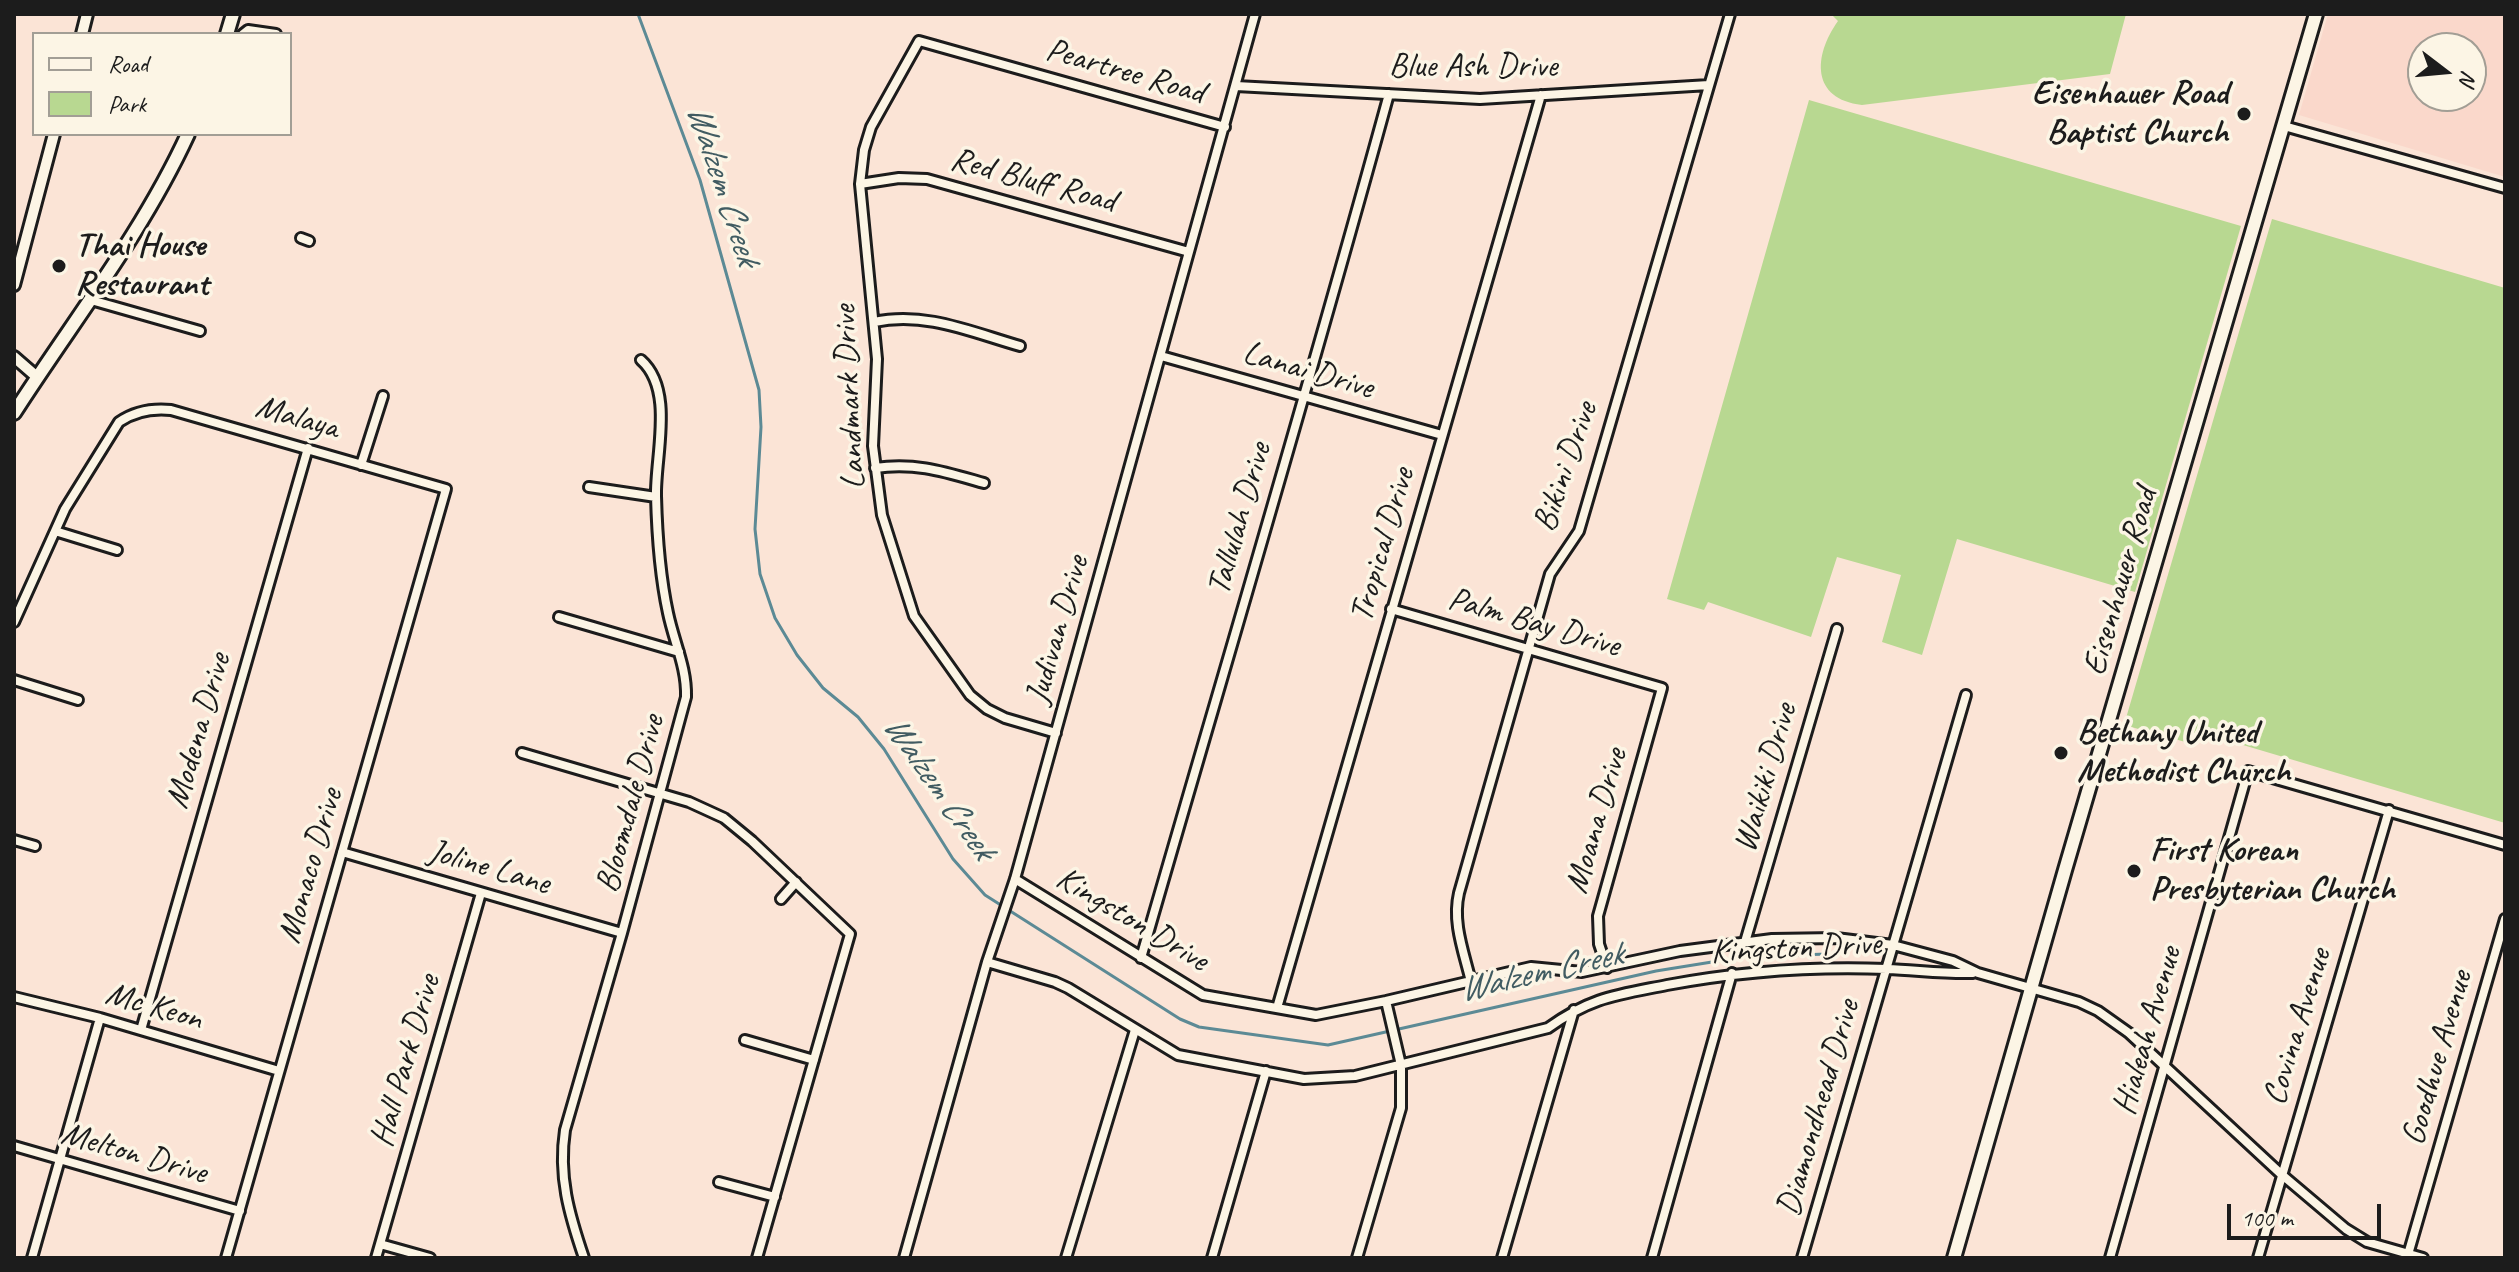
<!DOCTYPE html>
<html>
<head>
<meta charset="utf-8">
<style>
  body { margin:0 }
  #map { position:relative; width:2519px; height:1272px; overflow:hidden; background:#fbe4d6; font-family:Caveat,sans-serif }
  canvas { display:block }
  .frame { position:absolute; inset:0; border:16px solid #1c1c1c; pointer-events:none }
  .legend { position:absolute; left:32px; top:32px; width:260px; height:104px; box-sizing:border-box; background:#fcf5e5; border:2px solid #a29e95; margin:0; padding:10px 14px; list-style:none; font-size:24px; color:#1c1c1c }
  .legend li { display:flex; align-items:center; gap:16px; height:40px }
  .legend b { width:40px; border:2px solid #a29e95 }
  .north { position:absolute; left:2407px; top:32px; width:80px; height:80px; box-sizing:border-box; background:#fcf5e5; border:2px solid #a29e95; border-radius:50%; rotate:106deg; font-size:22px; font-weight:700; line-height:32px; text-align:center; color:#1c1c1c }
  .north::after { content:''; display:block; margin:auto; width:28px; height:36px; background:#1c1c1c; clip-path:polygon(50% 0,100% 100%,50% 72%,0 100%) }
  .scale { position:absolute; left:2227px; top:1204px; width:154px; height:36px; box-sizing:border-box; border:4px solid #1c1c1c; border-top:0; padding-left:10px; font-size:24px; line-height:28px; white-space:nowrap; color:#1c1c1c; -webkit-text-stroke:6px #fcf5e5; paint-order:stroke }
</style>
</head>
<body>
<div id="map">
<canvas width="2519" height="1272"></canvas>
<div class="frame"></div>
<ul class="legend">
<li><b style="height:10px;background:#fcf5e5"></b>Road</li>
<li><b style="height:22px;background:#b8d891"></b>Park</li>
</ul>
<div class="north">N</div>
<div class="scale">100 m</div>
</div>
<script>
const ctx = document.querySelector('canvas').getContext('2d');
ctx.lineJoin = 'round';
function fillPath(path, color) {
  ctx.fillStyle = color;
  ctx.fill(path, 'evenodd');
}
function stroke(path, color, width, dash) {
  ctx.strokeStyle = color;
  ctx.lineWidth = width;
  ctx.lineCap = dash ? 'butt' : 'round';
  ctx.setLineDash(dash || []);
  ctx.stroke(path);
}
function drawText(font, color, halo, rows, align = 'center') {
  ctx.font = font + ' Caveat,sans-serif';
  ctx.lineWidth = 7;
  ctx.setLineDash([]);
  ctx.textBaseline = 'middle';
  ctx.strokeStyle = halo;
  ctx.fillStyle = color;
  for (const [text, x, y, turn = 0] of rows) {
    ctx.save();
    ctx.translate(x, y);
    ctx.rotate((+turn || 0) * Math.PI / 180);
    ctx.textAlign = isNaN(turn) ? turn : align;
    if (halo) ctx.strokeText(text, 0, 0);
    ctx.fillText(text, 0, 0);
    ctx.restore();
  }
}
fillPath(new Path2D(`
  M2328 14H2505V177L2299 115ZM2423 48H2471V96H2423Z`), '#fad8cb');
fillPath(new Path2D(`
  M1831 14H2126L2110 74 1862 105C1811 99 1813 56 1838 21Z
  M1809 100 2241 226 2135 592 1957 539 1922 655 1882 642 1901 575 1837 557 1811 637 1708 602 1704 610 1667 599Z
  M2272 219 2505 288V823L2196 731 2189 743 2124 725Z`), '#b8d891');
stroke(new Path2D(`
  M638 14 700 180 759 390 761 427 755 529 760 574 775 618 797 655 823 688 858 717 884 749 953 859 985 895 1180 1019 1199 1027 1328 1045 1656 971 1743 957 1827 954`), '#5c8a95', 3);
const minor = new Path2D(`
  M243 34 248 30 276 34
  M1236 86 1480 99 1709 85
  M2284 126 2505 188
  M860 184 899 178 927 179 1189 252
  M301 238 309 241
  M91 300 200 331
  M874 322C925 311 971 332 1020 346
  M1161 356 1442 435
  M361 465 383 396
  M875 468C916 462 945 472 984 483
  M589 487 656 497
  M55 531 117 550
  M1391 609 1662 688 1598 916 1599 944 1607 968
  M559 617 679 652
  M14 622 65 509 119 422C135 411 151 408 171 410L446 489 226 1258
  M14 680 78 700
  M1056 733 1005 718 987 709 970 695 914 616 882 515 873 446 877 359 860 184 864 150 871 127 919 41 1225 127
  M522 753 689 802 724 818 752 841 850 934 757 1258
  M14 840 35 846
  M342 852 622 933
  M1015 879 1203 995 1316 1015 1386 1001 1531 967 1582 972 1680 951 1772 939 1836 938 1893 945 1953 961 1978 973 2079 1002 2098 1011 2129 1033 2281 1174 2346 1229 2367 1242 2423 1258
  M781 899 796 882
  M1745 942 1837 629
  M1141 958C1224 670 1310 383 1389 94
  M987 962 1055 982 1068 988 1178 1055 1304 1079 1355 1076 1548 1028C1591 997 1617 995 1667 985 1742 971 1811 966 1887 969 1916 970 1944 974 1973 973
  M1471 982C1464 952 1452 923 1459 893L1550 574 1579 531 1730 14
  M14 997 100 1018 279 1071
  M1277 1008 1541 95
  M141 1030 308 448
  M745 1040 814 1060
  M14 1146 240 1211
  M719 1182 775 1197
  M380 1244 430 1258
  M32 1258 100 1018
  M376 1258 481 893
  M584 1258C569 1214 558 1176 565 1130L622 933 686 697C687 668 674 642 668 613 660 576 657 534 656 496 655 456 675 390 641 360
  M904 1258 987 962 1015 879 1255 14
  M1066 1258 1135 1030
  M1212 1258 1266 1071
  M1357 1258 1401 1108V1065L1386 1001
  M1502 1258 1574 1010
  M1652 1258 1732 973
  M1802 1258 1966 695
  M2110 1258 2248 771 2505 845
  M2258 1258 2389 810
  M2407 1258 2505 919`);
const tertiary = new Path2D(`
  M82 34 87 14
  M14 285 54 134
  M14 357 37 377`);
const secondary = new Path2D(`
  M227 34 233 14
  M14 413C73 321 142 234 188 134
  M1954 1258 2065 870 2316 14`);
stroke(minor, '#1c1c1c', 14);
stroke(tertiary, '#1c1c1c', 16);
stroke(secondary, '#1c1c1c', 18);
stroke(minor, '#fcf5e5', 8);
stroke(tertiary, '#fcf5e5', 10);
stroke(secondary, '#fcf5e5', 12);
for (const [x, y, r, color] of [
  [2244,114,8,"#1c1c1c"],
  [59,266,8,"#1c1c1c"],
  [2061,753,8,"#1c1c1c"],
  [2134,871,8,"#1c1c1c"]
]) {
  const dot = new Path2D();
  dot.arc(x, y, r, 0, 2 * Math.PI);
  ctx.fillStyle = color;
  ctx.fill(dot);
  stroke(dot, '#fcf5e5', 3);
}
drawText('34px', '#1c1c1c', '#fcf5e5', [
  ["Blue Ash Drive",1473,67],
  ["Peartree Road",1125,72,16],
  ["Red Bluff Road",1033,181,15],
  ["Lanai Drive",1308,371,16],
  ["Landmark Drive",850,397,-93],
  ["Malaya",297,418,16],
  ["Bikini Drive",1566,467,-71],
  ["Tallulah Drive",1240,519,-74],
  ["Tropical Drive",1383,545,-74],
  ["Eisenhauer Road",2121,582,-74],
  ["Palm Bay Drive",1534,623,16],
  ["Judivan Drive",1058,630,-74],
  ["Modena Drive",199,731,-74],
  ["Waikiki Drive",1766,778,-74],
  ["Bloomdale Drive",631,804,-75],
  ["Moana Drive",1597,821,-74],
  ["Monaco Drive",311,866,-74],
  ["Joline Lane",489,868,16],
  ["Kingston Drive",1132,920,31],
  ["Kingston Drive",1796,949,-3],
  ["Mc Keon",154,1007,16],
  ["Covina Avenue",2298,1027,-73],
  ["Hialeah Avenue",2148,1031,-74],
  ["Goodhue Avenue",2438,1058,-74],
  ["Hall Park Drive",406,1061,-74],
  ["Diamondhead Drive",1819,1108,-74],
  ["Melton Drive",134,1154,16]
]);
drawText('bold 34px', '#1c1c1c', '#fcf5e5', [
  ["Eisenhauer Road",2228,94,"right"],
  ["Baptist Church",2228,133,"right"],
  ["Thai House",75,246],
  ["Restaurant",75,285],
  ["Bethany United",2077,733],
  ["Methodist Church",2077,772],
  ["First Korean",2150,851],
  ["Presbyterian Church",2150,890]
], 'left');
drawText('italic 36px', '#415c62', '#fcf5e5', [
  ["Walzem Creek",722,185,72],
  ["Walzem Creek",938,788,55],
  ["Walzem Creek",1541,973,-13]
]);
</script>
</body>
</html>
